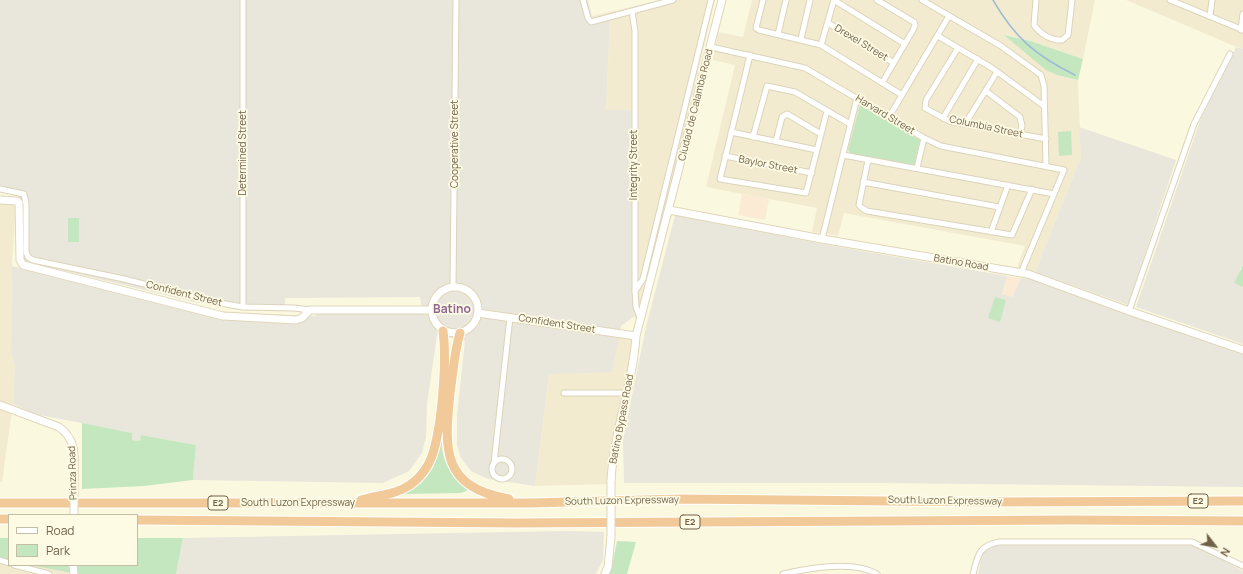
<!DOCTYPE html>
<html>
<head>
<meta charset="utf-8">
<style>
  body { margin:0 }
  #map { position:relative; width:1243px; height:574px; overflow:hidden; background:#fbf8e0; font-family:Manrope,sans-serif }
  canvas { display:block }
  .legend { position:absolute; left:8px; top:514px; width:130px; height:52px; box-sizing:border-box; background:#fefbe5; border:1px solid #c5bea7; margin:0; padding:5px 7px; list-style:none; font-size:12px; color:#706249 }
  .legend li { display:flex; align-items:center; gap:8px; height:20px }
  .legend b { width:20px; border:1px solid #c5bea7 }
  .north { position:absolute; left:1195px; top:526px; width:40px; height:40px; -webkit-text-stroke:3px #fefbe5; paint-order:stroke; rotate:121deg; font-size:11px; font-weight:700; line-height:16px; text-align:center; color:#706249 }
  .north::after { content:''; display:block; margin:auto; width:14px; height:18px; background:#706249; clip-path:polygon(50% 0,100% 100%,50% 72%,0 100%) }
</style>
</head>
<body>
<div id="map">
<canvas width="1243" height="574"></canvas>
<ul class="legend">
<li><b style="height:5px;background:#fff"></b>Road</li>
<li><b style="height:11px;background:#c4e7c0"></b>Park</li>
</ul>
<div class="north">N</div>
</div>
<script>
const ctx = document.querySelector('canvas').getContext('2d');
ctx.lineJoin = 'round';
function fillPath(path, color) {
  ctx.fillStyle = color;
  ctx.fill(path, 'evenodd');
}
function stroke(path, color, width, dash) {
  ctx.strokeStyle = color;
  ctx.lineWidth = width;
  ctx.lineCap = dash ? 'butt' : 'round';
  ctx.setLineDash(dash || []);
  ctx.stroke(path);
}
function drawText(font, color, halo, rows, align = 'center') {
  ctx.font = font + ' Manrope,sans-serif';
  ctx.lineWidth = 3.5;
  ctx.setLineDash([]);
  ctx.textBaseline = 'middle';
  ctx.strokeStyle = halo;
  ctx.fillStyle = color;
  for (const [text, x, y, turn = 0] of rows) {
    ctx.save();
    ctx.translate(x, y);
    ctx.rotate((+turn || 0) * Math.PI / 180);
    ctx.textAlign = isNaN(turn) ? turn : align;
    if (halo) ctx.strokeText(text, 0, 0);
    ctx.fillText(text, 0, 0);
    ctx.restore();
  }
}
fillPath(new Path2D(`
  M660 0H715L639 320 633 317 632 110 606 111 610 21 590 23 592 16Z
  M752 0H1095L1083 59 1032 41 1005 35 1057 75 1078 80 1081 157 1035 272 1017 268 1025 246 844 213 838 236 812 232 817 208 706 187 735 65 713 60 718 32 743 37Z
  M1126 0H1243V49L1232 45Z
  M0 199 16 201 12 266 11 352 15 366 13 404 2 482H0Z
  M620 335 634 340 612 445 609 484 535 486 549 374Z
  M0 559 9 565H49L67 567 69 574H0Z`), '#f2ebcf');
fillPath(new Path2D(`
  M742 194 769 199 765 220 738 215Z
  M1007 276 1021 278 1012 297 1002 294Z`), '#fbead4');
fillPath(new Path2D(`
  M0 0H588L592 16 590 23 610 20 606 110H632L633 317 621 326 612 372 549 374 535 486 488 479 471 471 461 458 457 445V415L465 341 437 335 427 404 426 437 422 453 409 471 383 483 193 480 196 445 141 435 140 441 132 440V433L35 414 13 404 15 366 11 352 12 266 199 311 315 316 323 310 422 312 420 297 285 298V310L198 303 24 261 23 202 17 195 0 190Z
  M1236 47 1243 49V265L1240 269 1241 286 1243 287V344L1136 307 1201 118Z
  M1079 127 1176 160 1128 305 1035 272 1081 157Z
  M675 215 828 245 1007 276 1002 294 1012 297 1021 278 1031 279 1243 353V487L883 483H624L623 440 646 327Z
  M565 531 604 532 603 560 596 574H176L183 538Z
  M1002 544H1194L1243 571V574H978L982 555 986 550 991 547Z`), '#e9e6db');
fillPath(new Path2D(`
  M1004 35 1031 41 1083 59 1078 80 1057 75 1046 70Z
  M860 105 920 140 914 165 851 154 848 150Z
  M1071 131 1072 155 1059 156 1058 132Z
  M68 218H79V242H68Z
  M1243 265V287L1234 283Z
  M995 297 1006 300 1000 322 988 318Z
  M82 423 132 433V440L140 441 141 435 196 445 193 480 144 486 82 489Z
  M442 441C441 463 453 476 469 490L461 493 404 494 419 484 429 468 439 443Z
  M0 538H9V561L0 560Z
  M137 538H183L176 574H77L30 565H137Z
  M617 541 636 542 627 574H609L611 571Z`), '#c4e7c0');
stroke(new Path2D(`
  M993 0C1015 38 1036 56 1075 75`), '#9dbbd4', 1.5);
const street = new Path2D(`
  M243 0V307
  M583 0 588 18 591 22 673 0
  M763 0 756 28 759 30 821 45 902 95
  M834 0 905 44
  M877 0 914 22 915 25 913 30 882 83
  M922 0 1001 46 1041 75 1044 86 1046 166
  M1036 0 1034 25C1040 34 1052 41 1062 40L1068 35 1072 0
  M1170 0 1243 30
  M632 11 635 31V291L636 307 640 318
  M1210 16 1212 0
  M828 23 894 63
  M1241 30 1243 14
  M778 34 786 0
  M938 36 992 68 1044 106
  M801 39 810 0
  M821 45 834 0
  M711 47 805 68 924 138 941 146 1064 170 1021 273
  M958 48 926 100 925 108 949 121 1046 139
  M750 55 720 179 806 193 827 111
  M986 91 1020 117 1022 126 1020 134
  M889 117 949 16
  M943 118 978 59
  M965 124 997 72
  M731 132 817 150
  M753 137 767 86 795 92 850 124
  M776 141 782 117 787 114 821 134
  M843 155 1054 194
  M725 156 812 173
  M868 160 859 205 862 208 867 211 1012 235 1032 189
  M917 168 924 138
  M863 182 999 207
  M0 189 24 194 26 204V252L28 257 33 260 124 279 220 303 243 307 294 308 310 310
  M991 232 1008 185
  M822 239 857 98
  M453 287 456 0
  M635 291 643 279 711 0
  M1129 311 1194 124 1230 54
  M564 393H626
  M492 469a10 10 0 1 1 20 0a10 10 0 1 1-20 0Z
  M494 463 510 317
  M0 560 9 563
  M14 565 49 574
  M783 574C809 568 853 560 877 574
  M973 574C978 556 978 546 999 542H1192L1243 566`);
const secondary = new Path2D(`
  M0 200 17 201 19 203 20 260 23 265 223 316 296 320 302 318 310 310H431
  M669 210 822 239 1028 274 1129 311 1243 350
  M432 310a23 23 0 1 1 46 0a23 23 0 1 1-46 0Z
  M478 313 636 336
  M0 405 59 427C78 441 74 458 74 479
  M611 482C613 432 633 386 636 336L722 0
  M73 565 74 574
  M605 574 608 567 611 536`);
const highway = new Path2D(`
  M460 333C454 353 453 373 450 393 444 451 442 487 509 499
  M361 500C377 495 395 495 410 485 420 478 428 467 432 456 442 427 447 361 443 331
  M0 503H531L682 499 994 502 1243 501
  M0 519H9
  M137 520 516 523 1071 520 1243 521`);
stroke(street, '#dbd4ba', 7);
stroke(secondary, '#e0d6b8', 9);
stroke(highway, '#fff', 11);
stroke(street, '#fff', 5);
stroke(secondary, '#fff', 7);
stroke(highway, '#f2ca99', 9);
const secondaryBridge = new Path2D(`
  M74 515V479
  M611 536V482`);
stroke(secondaryBridge, '#e0d6b8', 9, []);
stroke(secondaryBridge, '#fff', 7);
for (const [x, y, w] of [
  [1198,501,20],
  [218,503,20],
  [690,522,20]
]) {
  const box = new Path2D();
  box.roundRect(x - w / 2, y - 7, w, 14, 3);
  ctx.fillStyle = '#fefbe5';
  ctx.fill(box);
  stroke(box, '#706249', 1);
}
drawText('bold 9px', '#706249', null, [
  ["E2",1198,501],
  ["E2",218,503],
  ["E2",690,522]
]);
drawText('10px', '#706249', '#fefbe5', [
  ["Drexel Street",861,43,31],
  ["Ciudad de Calamba Road",696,105,-76],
  ["Harvard Street",885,115,31],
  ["Columbia Street",986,127,12],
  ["Cooperative Street",455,144,-90],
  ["Determined Street",243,153,-90],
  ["Integrity Street",634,165,-90],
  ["Baylor Street",768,165,11],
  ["Batino Road",961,263,10],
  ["Confident Street",184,294,14],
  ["Confident Street",557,324,9],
  ["Batino Bypass Road",622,419,-79],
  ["Prinza Road",73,473,-92],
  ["South Luzon Expressway",622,501,-1],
  ["South Luzon Expressway",945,501,1],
  ["South Luzon Expressway",298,503]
]);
drawText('bold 12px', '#906493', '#fefbe5', [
  ["Batino",452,310]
]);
</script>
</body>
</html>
